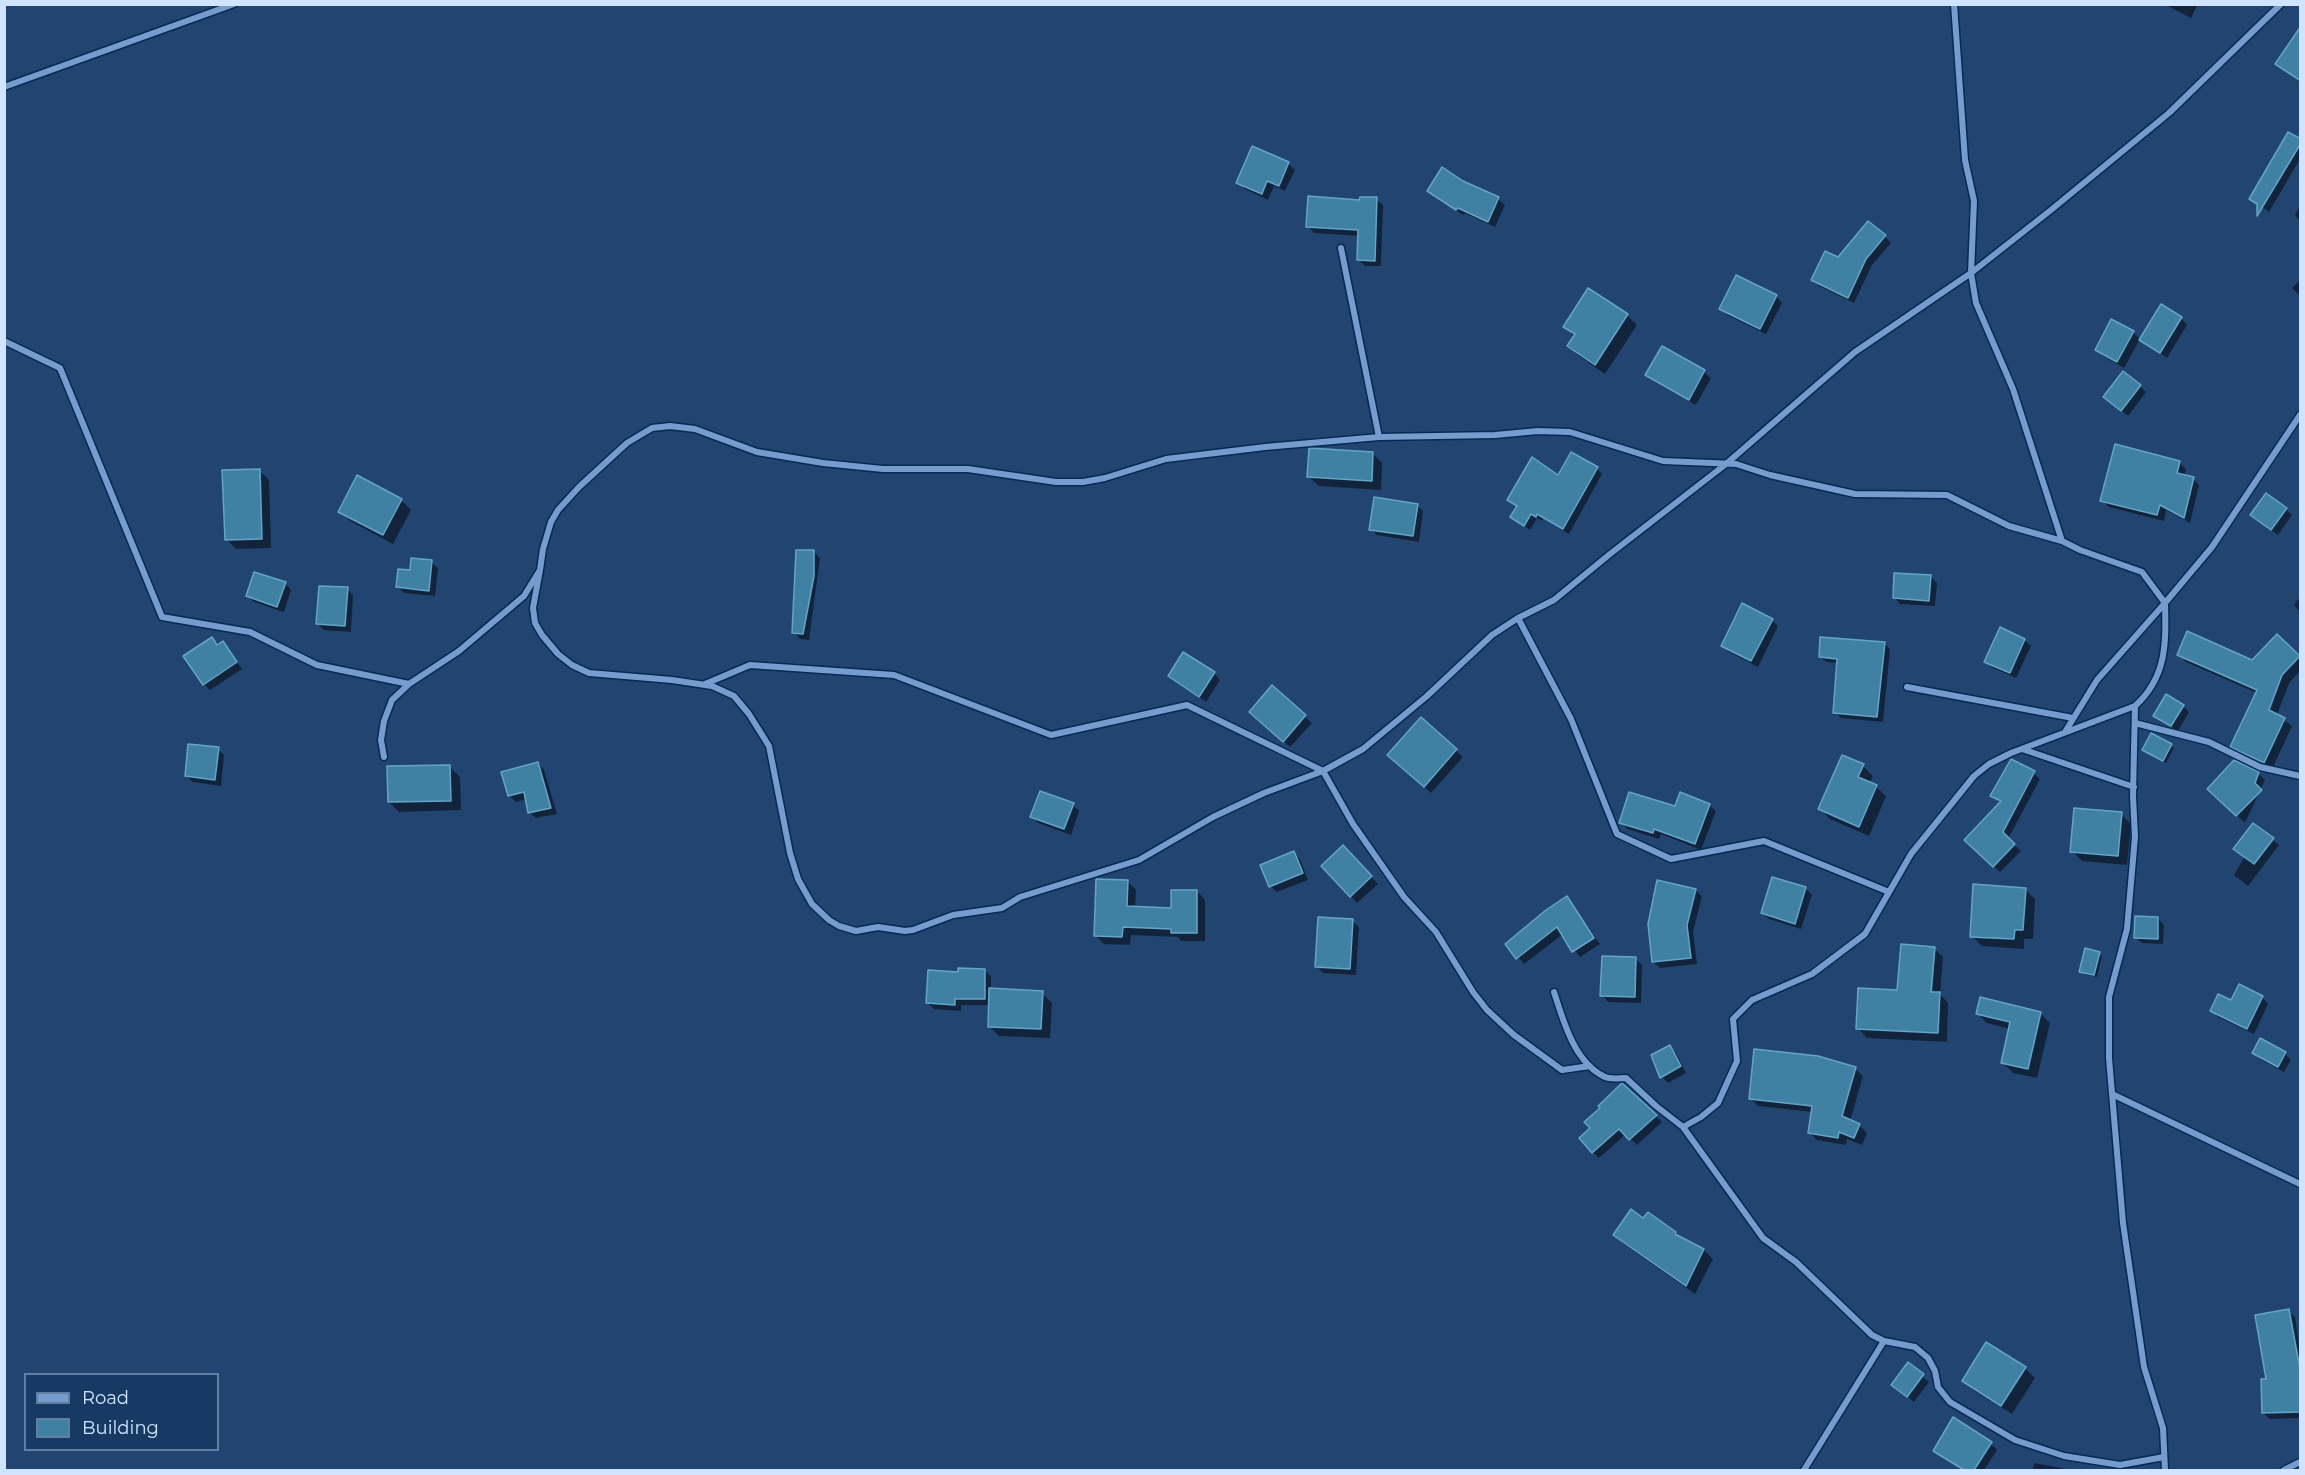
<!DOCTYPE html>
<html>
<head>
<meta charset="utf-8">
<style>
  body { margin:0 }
  #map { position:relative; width:2305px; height:1475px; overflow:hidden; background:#214570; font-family:Montserrat,sans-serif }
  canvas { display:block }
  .frame { position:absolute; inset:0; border:6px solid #d0e4ff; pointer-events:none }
  .legend { position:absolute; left:24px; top:1373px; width:195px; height:78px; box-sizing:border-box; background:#173a65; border:2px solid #617ea3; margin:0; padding:8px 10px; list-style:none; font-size:18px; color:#d0e4ff }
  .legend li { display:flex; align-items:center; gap:12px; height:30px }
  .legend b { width:30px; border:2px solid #617ea3 }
</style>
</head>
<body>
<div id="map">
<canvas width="2305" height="1475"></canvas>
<div class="frame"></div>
<ul class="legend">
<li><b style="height:8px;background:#769cce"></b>Road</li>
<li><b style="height:16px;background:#4080a3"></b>Building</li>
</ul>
</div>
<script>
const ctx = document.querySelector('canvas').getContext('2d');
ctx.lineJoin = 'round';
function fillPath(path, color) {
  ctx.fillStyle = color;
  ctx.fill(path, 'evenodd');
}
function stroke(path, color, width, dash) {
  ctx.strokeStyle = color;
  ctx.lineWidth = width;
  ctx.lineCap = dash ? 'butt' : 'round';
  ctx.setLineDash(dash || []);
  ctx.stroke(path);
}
fillPath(new Path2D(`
  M2164 4H2198L2191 18Z
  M2300 28V82L2277 64Z
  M2300 141V159L2269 212 2251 199Z
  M1288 163 1295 170 1285 191 1274 186 1268 200 1245 189 1238 183Z
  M1463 182 1498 199 1505 205 1495 227 1464 213 1463 215 1429 190Z
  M1376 199 1383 205 1381 266H1365L1359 260 1360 236 1314 233 1308 226 1361 201Z
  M2300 206V221L2295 215Z
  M1885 237 1891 243 1872 265 1854 303 1819 286 1813 279 1839 259Z
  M2300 280V296L2292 288Z
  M1776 296 1782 303 1766 334 1727 315 1721 308Z
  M1627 315 1637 325 1605 374 1579 356 1569 346 1575 337 1565 327Z
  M2181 318 2187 325 2167 358 2141 340Z
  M2112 321 2133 332 2140 339 2124 368 2103 356 2096 350Z
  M1662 348 1704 372 1711 378 1696 405 1654 381 1647 374Z
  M2140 386 2146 392 2128 416 2112 403Z
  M2116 446 2180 463 2186 469 2184 476 2193 478 2199 485 2190 523 2166 510 2164 521 2109 507 2102 500Z
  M1372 453 1382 463 1381 490 1319 486 1309 477Z
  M1597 468 1602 474 1569 534 1543 518 1542 521 1537 518 1530 530 1512 517 1518 507 1509 499 1559 477Z
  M259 470 269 480 271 548 236 549 226 539Z
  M401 500 411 510 393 544 350 521 340 512Z
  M1417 505 1423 511 1419 542 1377 535 1370 529Z
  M2286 509 2292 515 2278 535 2252 515Z
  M814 552 820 558 809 640 800 639 794 632Z
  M431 562 438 568 435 596 404 593 398 587 411 572Z
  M1930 576 1937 583 1935 606 1900 604 1894 597Z
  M285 583 291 590 284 612 254 602 248 596Z
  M347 589 353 595 351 632 324 630 318 624Z
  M2300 597V612L2294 605Z
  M1772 620 1778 626 1758 667 1729 652 1722 645Z
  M2277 636 2300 658V671L2289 683 2277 715 2292 726 2272 769 2240 754 2232 746 2257 693 2186 662 2179 654 2253 662Z
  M212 639 219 646 223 643 242 669 210 690 204 684Z
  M2024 640 2031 646 2016 678 1993 668 1986 662Z
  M1884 643 1890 649 1883 722 1841 718 1835 712 1838 663 1826 662 1820 656Z
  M1214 673 1220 680 1206 702 1170 676Z
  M1272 687 1312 723 1290 747 1257 718Z
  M2183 706 2189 712 2178 731 2155 715Z
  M1421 719 1463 757 1431 793 1395 761Z
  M2171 746 2174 748 2166 763 2147 752Z
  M218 749 224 755 221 786 193 782 186 776Z
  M2234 762 2259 774 2265 780 2245 823 2209 789Z
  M538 763 544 770 557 814 536 818 529 812 527 799 516 802 509 795Z
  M1863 766 1873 776 1869 784 1876 787 1886 796 1869 836 1830 819 1820 809Z
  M450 767 460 777 461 810 399 812 389 802Z
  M2034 773 2040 779 2008 839 2021 851 2000 872 1966 840 2001 803 1992 795Z
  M1073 805 1079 811 1071 835 1038 823 1032 817Z
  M1709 805 1716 811 1701 850 1661 834 1659 839 1627 829 1621 822 1676 808Z
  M2121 814 2131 824 2127 865 2082 861 2072 851Z
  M2260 830 2279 845 2248 886 2234 875Z
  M1343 847 1378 884 1357 903 1323 866Z
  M1294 853 1300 859 1308 880 1277 892 1270 886Z
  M1128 882 1136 890 1135 908 1173 910 1197 891 1205 900V941H1181L1178 937 1131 935 1130 945 1104 944 1095 935Z
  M1805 888 1812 895 1801 929 1769 919 1763 913Z
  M2025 889 2035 899 2033 939H2024V949L1982 946 1972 936Z
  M1695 890 1702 896 1693 932 1697 964 1660 968 1653 962Z
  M1567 898 1600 944 1580 957 1563 934 1524 964 1507 944Z
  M2158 918 2164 925 2163 944 2142 943 2135 937Z
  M1352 921 1359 927 1356 975 1323 973 1317 966Z
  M1934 948 1943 957 1940 994 1948 1003 1947 1042 1867 1038 1858 1028 1898 992ZM1932 954H1935L1932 999H1929Z
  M2100 953 2102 956 2097 977 2084 974 2081 971Z
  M1635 958 1642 965 1641 1003 1608 1002 1602 995Z
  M985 970 991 977V990L1042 993 1052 1003 1050 1038 999 1036 989 1026 990 1005H961V1011L934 1009 928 1003Z
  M2262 997 2268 1004 2254 1034 2218 1017 2212 1010 2232 1002Z
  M1977 1013H2040L2050 1023 2037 1078 2013 1073 2003 1063 2010 1029 1987 1023Z
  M1669 1047 1676 1053 1686 1073 1668 1083 1662 1077 1653 1056Z
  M2254 1053H2285L2291 1060 2284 1072 2260 1059Z
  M1855 1069 1863 1076 1850 1121 1859 1125 1867 1133 1862 1145 1847 1139 1846 1145 1817 1140 1809 1132 1813 1112 1758 1106 1750 1098Z
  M1624 1085 1662 1122 1637 1145 1626 1134 1599 1158 1593 1152 1592 1128Z
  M1643 1220 1676 1233 1682 1239 1704 1250 1713 1259 1695 1294 1624 1244 1615 1235Z
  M2288 1311 2295 1317 2300 1350V1418L2270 1419 2263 1413 2268 1380Z
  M1908 1364 1929 1382 1914 1402 1893 1385Z
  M2025 1368 2035 1378 2012 1414 1973 1390 1963 1380Z
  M1991 1443 1997 1450 1984 1470H1962L1934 1450Z
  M2034 1463 2072 1470H2033Z`), '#0007');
const building = new Path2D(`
  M2301 26V81L2275 64Z
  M2288 132 2301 139V143L2257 216V204L2249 199Z
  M1252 146 1289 162 1279 186 1267 181 1262 194 1236 183Z
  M1442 167 1463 181 1499 197 1488 222 1458 208 1456 210 1427 191Z
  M1308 196 1359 200 1360 197H1377L1375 261 1357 260 1358 230 1306 227Z
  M1868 221 1886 235 1866 259 1848 298 1811 280 1825 251 1838 257Z
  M1736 275 1777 295 1760 329 1719 309Z
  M1588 288 1628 314 1595 365 1567 346 1575 334 1563 327Z
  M2161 304 2182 317 2160 353 2139 340Z
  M2111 319 2134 331 2117 362 2095 350Z
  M1662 346 1705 370 1689 400 1645 375Z
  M2123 371 2141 385 2121 411 2103 397Z
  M2115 444 2180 461 2177 473 2194 477 2184 518 2160 505 2157 515 2100 501Z
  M1309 448 1373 452 1372 481 1307 477Z
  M1571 452 1598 467 1563 529 1537 514 1536 517 1531 514 1524 526 1510 517 1517 506 1507 500 1532 457 1558 475Z
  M260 469 262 539 225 540 222 470Z
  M357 475 402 499 383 535 338 512Z
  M2266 493 2287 508 2271 530 2250 515Z
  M1374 497 1418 504 1413 536 1369 530Z
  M796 550H814V576L803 634 792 633Z
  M411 558 432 560 429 591 396 587 398 569 410 570Z
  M254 572 286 582 277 607 246 596Z
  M1894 573 1931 575 1929 601 1893 598Z
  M319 586 348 587 345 626 316 624Z
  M1742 603 1773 619 1751 661 1721 646Z
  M2000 627 2025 639 2010 673 1984 662Z
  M2187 631 2252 660 2277 634 2300 656 2282 675 2269 710 2285 718 2264 763 2230 747 2257 690 2177 655Z
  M212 637 217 645 223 641 237 662 203 685 183 656Z
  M1820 637 1885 642 1877 717 1833 713 1837 659 1819 657Z
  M1183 652 1215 672 1199 697 1168 676Z
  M1272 685 1306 715 1283 742 1249 712Z
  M2166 694 2184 705 2171 726 2153 716Z
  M1421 717 1457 749 1424 787 1387 755Z
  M2151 733 2172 744 2163 761 2142 750Z
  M188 744 219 747 215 780 185 776Z
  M1842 755 1864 764 1858 777 1877 785 1859 827 1818 809Z
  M2011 759 2035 771 2003 832 2015 844 1993 867 1964 840 2001 801 1990 796Z
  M2234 760 2259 772 2255 783 2262 790 2236 816 2207 789Z
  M538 762 551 808 528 813 524 792 508 796 501 772Z
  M450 765 451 801 388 802 387 766Z
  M1040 791 1074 803 1064 829 1030 817Z
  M1629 792 1675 806 1680 792 1710 804 1695 844 1654 829 1653 833 1619 823Z
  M2074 808 2122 812 2118 856 2070 852Z
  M2253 823 2274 838 2254 864 2233 849Z
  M1343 845 1372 876 1350 897 1321 866Z
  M1294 851 1303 873 1269 887 1260 865Z
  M1772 877 1806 887 1795 924 1761 913Z
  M1096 879 1128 880 1127 906 1171 908V890H1197V933H1171V929L1123 927 1122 937 1094 936Z
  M1657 880 1696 889 1687 925 1691 958 1652 962 1648 924Z
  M1973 884 2026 888 2023 930H2015L2014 939 1970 937Z
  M1567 896 1594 938 1572 952 1557 927 1516 959 1505 944 1546 910Z
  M2135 916 2158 917V939L2134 938Z
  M1318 917 1353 919 1350 969 1315 967Z
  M1901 944 1935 947 1931 992H1940L1938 1033 1856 1029 1858 988 1897 990Z
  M2085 948 2100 952 2094 975 2079 972Z
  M1602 956 1636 957 1635 997 1600 996Z
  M958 968 985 969V999H955V1005L926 1003 928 970 958 972Z
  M2239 984 2263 996 2247 1029 2210 1011 2218 994 2231 1000Z
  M989 988 1043 991 1041 1029 988 1027Z
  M1980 997 2041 1012 2028 1069 2001 1063 2010 1022 1976 1014Z
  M2260 1038 2286 1052 2278 1067 2252 1053Z
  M1670 1045 1681 1066 1660 1078 1651 1055Z
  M1754 1049 1818 1056 1856 1067 1842 1116 1860 1124 1854 1138 1839 1132 1838 1138 1808 1133 1812 1106 1749 1099Z
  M1622 1083 1657 1115 1629 1140 1619 1129 1592 1153 1579 1138 1590 1128 1584 1122 1600 1108 1598 1106Z
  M1631 1209 1643 1218 1648 1212 1676 1232 1675 1234 1704 1249 1686 1286 1613 1235Z
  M2289 1309 2301 1374V1412L2262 1413 2261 1379H2266L2255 1315Z
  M1986 1342 2026 1367 2001 1406 1962 1381Z
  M1908 1362 1924 1374 1907 1397 1891 1385Z
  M1953 1417 1992 1442 1974 1470H1964L1933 1451Z`);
fillPath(building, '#4080a3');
stroke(building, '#64a4c8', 1.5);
const street = new Path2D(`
  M1954 4 1965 160 1974 201 1971 273 1976 303 2013 389 2062 541
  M4 87 234 4
  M1341 248 1379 437
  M4 341 60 368 162 617 250 632 317 665 409 684
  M540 570 533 608 535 623 542 635 558 654 572 665 589 673 672 680 712 686 734 696 749 714 769 746 790 853 798 879 812 904 829 920 839 926 856 931 878 927 905 931 913 930 953 915 1002 908 1020 897 1139 860 1213 817 1264 793 1323 771 1363 749 1427 696 1492 635 1518 618 1554 600 1610 554 1726 464 1855 352 1971 273 2051 210 2169 113 2281 4
  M1518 618 1571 719 1617 834 1671 859 1764 841 1889 892
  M705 684 750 665 894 675 1051 735 1187 705 1323 771 1353 824 1404 897 1436 932 1473 992 1487 1010 1514 1035 1562 1070 1590 1066
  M1907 687 2073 718
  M2135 723 2209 742 2260 767 2300 776
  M2022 749 2134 787
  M384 757 381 740 384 721 392 700 409 684 459 651 524 596 540 570 543 549 551 522 558 510 579 487 627 443 652 428 670 426 695 429 757 452 823 463 883 469H968L1056 482H1083L1105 478 1166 459 1265 447 1379 437 1495 435 1538 431 1570 432 1663 461 1736 464 1770 475 1855 494 1947 495 2009 526 2062 541 2080 550 2142 572 2165 603 2097 680 2065 732
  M1554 992C1563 1020 1574 1061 1603 1076 1609 1080 1619 1078 1626 1078L1656 1106 1683 1127 1763 1238 1796 1262 1872 1335 1884 1341 1915 1347 1928 1358 1935 1371 1938 1387 1950 1402 2015 1440 2064 1456 2120 1465 2164 1457
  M2112 1094 2300 1184
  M1683 1127 1701 1117 1718 1103 1737 1061 1733 1019 1752 1000 1812 974 1865 934 1911 854 1974 776 1989 764 2011 753 2135 706
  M1804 1470 1884 1341
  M2165 1470 2163 1428 2144 1367 2123 1223 2109 1058V997L2127 929 2135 837 2133 796 2135 706C2167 677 2166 643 2165 603L2212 547 2300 415
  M2284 1470 2300 1462`);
stroke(street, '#052a53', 9);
stroke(street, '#769cce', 6);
</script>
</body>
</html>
